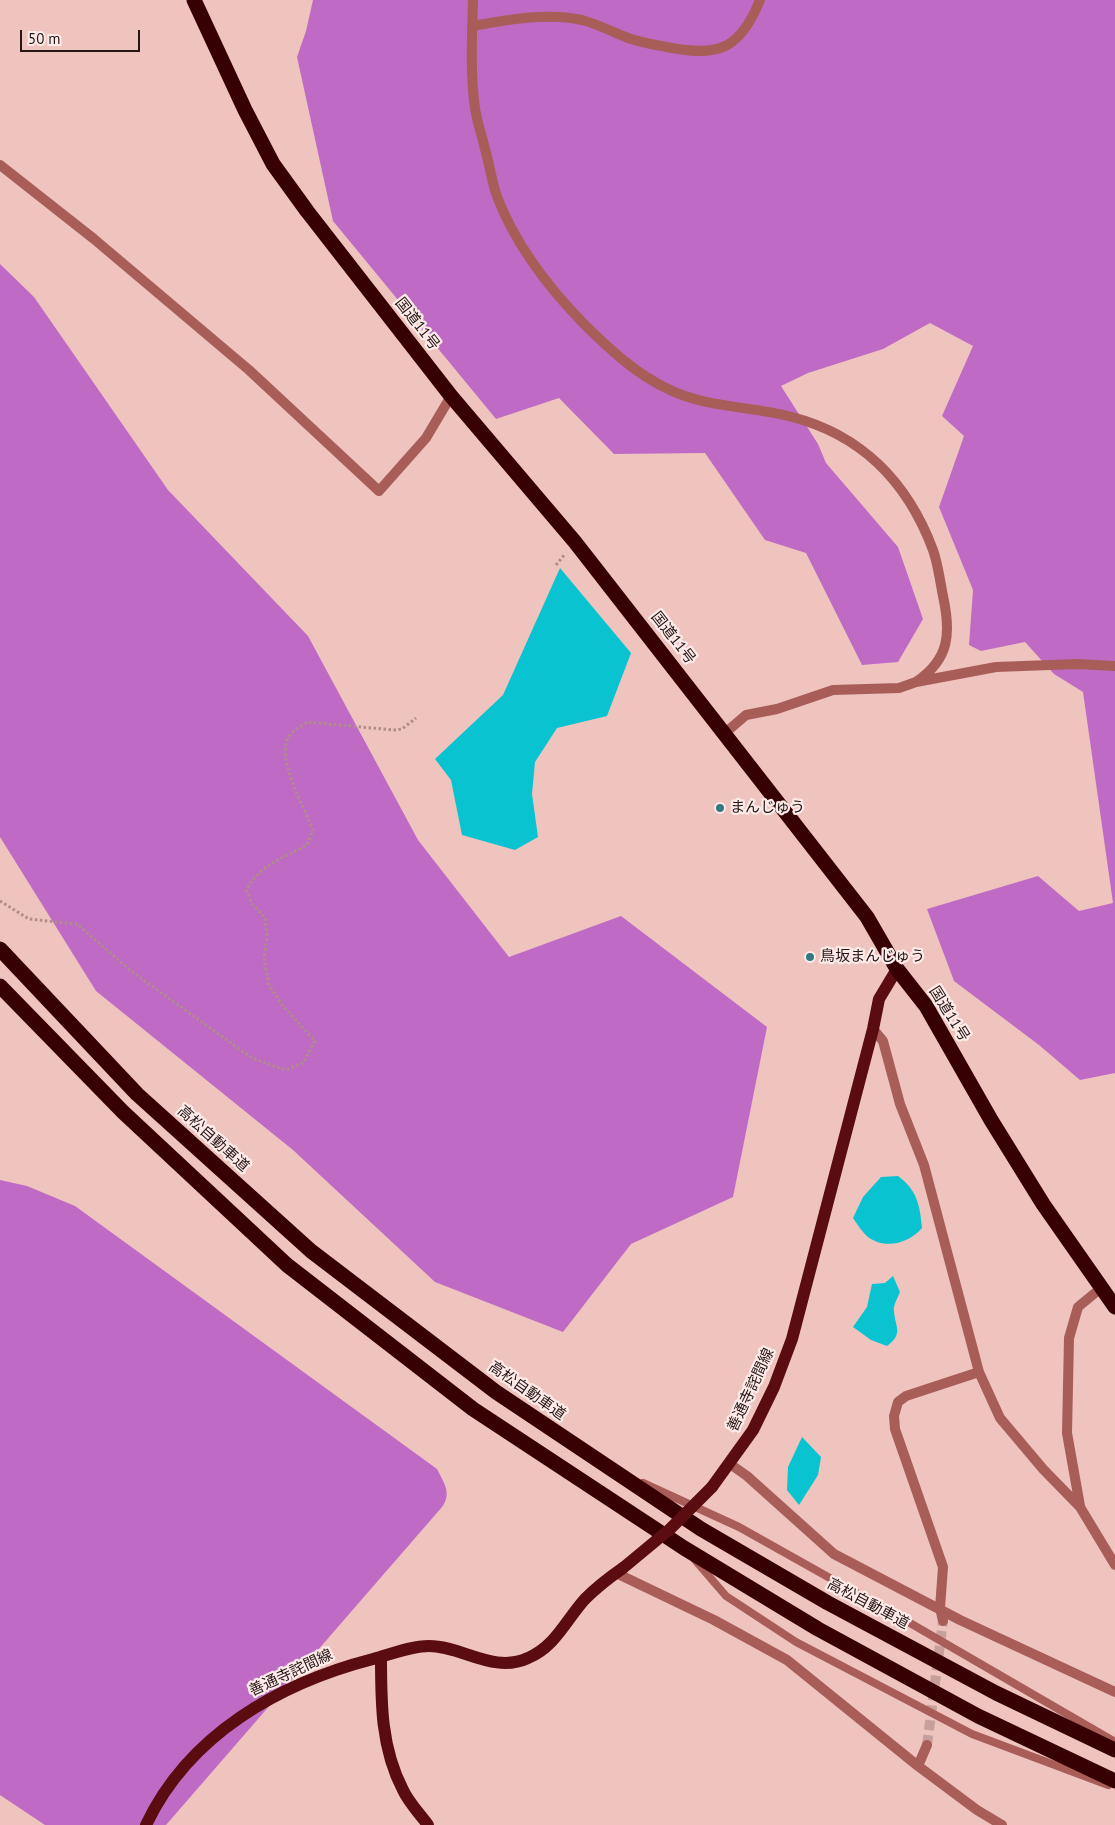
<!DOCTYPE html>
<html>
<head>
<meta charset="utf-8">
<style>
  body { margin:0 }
  #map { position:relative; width:1115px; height:1825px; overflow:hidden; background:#efc3be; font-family:"PT Sans",sans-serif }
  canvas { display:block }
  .scale { position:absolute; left:20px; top:30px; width:120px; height:22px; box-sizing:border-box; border:2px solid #251614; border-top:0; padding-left:6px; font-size:15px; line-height:18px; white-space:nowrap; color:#251614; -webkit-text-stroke:4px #fdebe9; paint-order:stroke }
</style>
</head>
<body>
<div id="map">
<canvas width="1115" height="1825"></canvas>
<div class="scale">50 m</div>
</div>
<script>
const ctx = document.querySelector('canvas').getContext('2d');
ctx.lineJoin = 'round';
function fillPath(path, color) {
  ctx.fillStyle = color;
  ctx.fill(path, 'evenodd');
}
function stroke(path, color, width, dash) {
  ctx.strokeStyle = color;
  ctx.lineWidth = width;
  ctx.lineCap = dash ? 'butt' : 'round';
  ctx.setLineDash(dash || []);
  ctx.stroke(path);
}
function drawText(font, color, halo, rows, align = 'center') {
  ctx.font = font + ' "PT Sans","Noto Sans JP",sans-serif';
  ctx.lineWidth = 4.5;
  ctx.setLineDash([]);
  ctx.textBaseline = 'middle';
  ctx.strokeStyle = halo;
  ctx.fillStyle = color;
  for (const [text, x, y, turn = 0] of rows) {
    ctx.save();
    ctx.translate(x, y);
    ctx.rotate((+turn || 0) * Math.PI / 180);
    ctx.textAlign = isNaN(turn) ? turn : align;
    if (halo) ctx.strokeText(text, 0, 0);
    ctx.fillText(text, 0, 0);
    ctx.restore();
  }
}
fillPath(new Path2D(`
  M313 0H1115V1073L1080 1080 1039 1045 954 981 927 909 1038 876 1079 911 1113 903 1083 692 1054 674 1025 642 981 651 969 645 973 590 939 507 964 436 942 416 973 346 930 323 883 349 808 373 781 386 818 444 826 463 898 547 923 619 898 662 862 665 806 553 765 540 705 453 614 454 559 398 496 419 333 221 297 57 306 31Z
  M0 264 34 297 168 490 308 636 418 840 509 957 621 916 767 1027 733 1197 631 1244 563 1332 435 1282 293 1150 96 991 0 837Z
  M0 1180 27 1186 75 1206 437 1469C444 1483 452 1493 442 1507L166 1825H45L0 1795Z`), '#bf6bc6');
fillPath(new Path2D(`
  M560 568 631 653 607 716 557 728 535 762 532 794 538 837 515 850 462 835 451 780 435 759 503 695Z
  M898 1176C917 1190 920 1205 922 1228 909 1243 886 1250 868 1237 862 1232 857 1224 853 1218L863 1197 881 1177Z
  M893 1276 900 1292C898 1297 893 1305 894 1311 895 1328 904 1333 887 1346L871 1340 853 1327 867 1307 872 1284 885 1283Z
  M802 1437 821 1457 818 1475 799 1505 787 1490 788 1467Z`), '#09c3d1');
stroke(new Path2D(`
  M927 1745 943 1621`), '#c7a09c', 10, [10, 5]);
stroke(new Path2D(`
  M556 565 565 554
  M0 901 29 919 77 924 131 971 252 1058 285 1070 303 1063 315 1041 282 1005 269 985 264 960 267 936 265 918 252 904 246 890C261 864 282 859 307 845L313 831C306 809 272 754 291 734 295 729 302 726 307 722L394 730 402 729 416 718`), '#b08d89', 3, [2.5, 2.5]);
stroke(new Path2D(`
  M643 1483 739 1527 910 1623 1115 1742
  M695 1560 726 1596 796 1642 972 1734 1108 1785`), '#a85d59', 8);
stroke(new Path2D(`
  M473 0C472 35 470 73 475 108 477 122 482 136 485 149 490 166 492 184 498 199 516 245 549 288 583 323 608 348 636 374 668 389 706 408 752 406 792 417 862 435 908 483 933 550 938 564 940 581 943 596 951 633 950 659 916 682
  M472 26C508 20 546 12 582 20 598 24 612 32 628 38 642 43 657 45 672 48 721 57 741 47 760 0
  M0 165 94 239 249 370 379 491 426 438 451 396
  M725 733 746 715 777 709 833 690 899 688 916 682 996 667 1077 664 1115 666
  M873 1029 883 1041 900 1104 924 1165 979 1372 1000 1418 1043 1469 1080 1507 1115 1565
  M730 1464 747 1476 834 1554 960 1620 1115 1692
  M1080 1506 1067 1433 1069 1338 1078 1307 1101 1288
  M616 1573 714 1620 787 1660 918 1766 977 1810 1002 1825
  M943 1621 940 1608 943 1567 895 1429 894 1416 898 1402 906 1396 979 1372
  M918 1766 927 1745`), '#a85d59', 10);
stroke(new Path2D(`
  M712 1487 753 1430 774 1387 792 1339 873 1029 879 999 897 969
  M381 1657C381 1703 381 1748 403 1790 409 1803 420 1814 428 1825
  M146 1825C189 1734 280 1683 373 1659 391 1654 411 1646 429 1646 462 1646 494 1674 528 1658 555 1647 566 1620 585 1599 596 1588 610 1577 623 1568`), '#5b0c10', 12);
stroke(new Path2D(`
  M194 0 245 110 273 164 307 211 451 396 575 542 867 917 897 969 926 1006 991 1120 1043 1204 1115 1307
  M0 949 137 1094 311 1251 496 1392 701 1529 828 1603 996 1693 1115 1750
  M0 986 123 1112 287 1265 473 1409 684 1548 818 1629 978 1716 1115 1781`), '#370003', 15);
stroke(new Path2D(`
  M623 1568 670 1529 712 1487`), '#5b0c10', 12);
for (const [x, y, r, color] of [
  [720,808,5,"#327a82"],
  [810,957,5,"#327a82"]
]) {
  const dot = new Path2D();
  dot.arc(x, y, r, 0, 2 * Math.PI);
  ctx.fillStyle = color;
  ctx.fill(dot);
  stroke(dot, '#fdebe9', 2);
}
drawText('15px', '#251614', '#fdebe9', [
  ["国道11号",417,324,52],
  ["国道11号",673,638,52],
  ["国道11号",949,1014,58],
  ["高松自動車道",213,1139,42],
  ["善通寺詫間線",751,1390,-65],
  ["高松自動車道",527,1391,35],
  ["高松自動車道",868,1604,28],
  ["善通寺詫間線",291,1673,-25]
]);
drawText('15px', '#251614', '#fdebe9', [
  ["まんじゅう",730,808],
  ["鳥坂まんじゅう",820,957]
], 'left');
</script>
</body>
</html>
